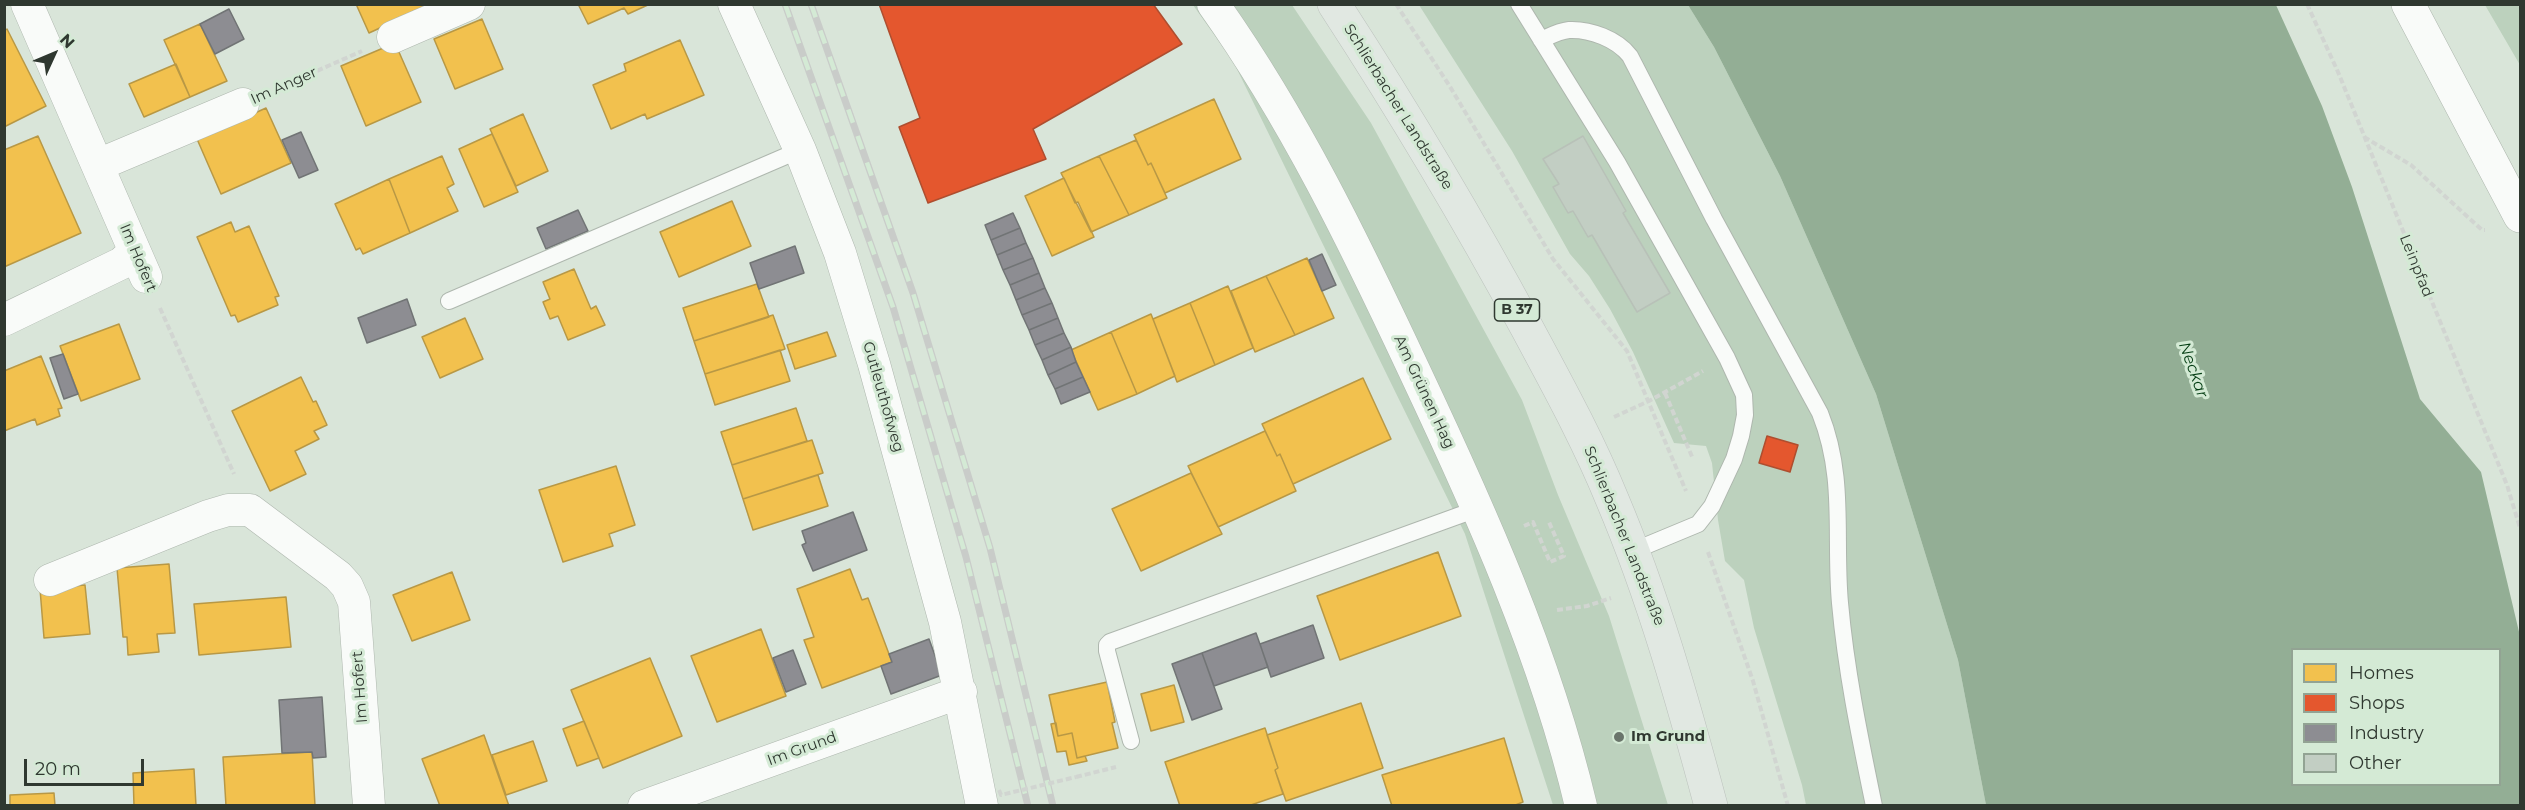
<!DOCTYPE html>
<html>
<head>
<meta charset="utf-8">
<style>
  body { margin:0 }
  #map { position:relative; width:2525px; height:810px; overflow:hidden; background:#d9e5d9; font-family:Montserrat,sans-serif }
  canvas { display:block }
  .frame { position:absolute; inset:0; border:6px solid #2f3830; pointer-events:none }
  .legend { position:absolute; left:2291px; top:648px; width:210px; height:138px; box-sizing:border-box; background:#d4ead5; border:2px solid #92a393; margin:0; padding:8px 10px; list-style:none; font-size:18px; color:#2f3830 }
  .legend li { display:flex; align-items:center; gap:12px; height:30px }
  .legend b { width:30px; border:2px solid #92a393 }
  .north { position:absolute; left:24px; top:24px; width:60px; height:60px; -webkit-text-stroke:4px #d4ead5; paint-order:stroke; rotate:46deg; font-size:16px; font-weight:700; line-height:24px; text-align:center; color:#2f3830 }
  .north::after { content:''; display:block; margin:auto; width:21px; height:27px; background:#2f3830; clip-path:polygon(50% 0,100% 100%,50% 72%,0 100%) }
  .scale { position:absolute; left:24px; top:759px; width:120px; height:27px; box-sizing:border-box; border:3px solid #2f3830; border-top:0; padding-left:8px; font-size:18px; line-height:21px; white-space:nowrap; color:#2f3830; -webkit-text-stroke:4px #d4ead5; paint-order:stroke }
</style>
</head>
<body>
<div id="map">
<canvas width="2525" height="810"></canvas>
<div class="frame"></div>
<ul class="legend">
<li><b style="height:16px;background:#f2c14e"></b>Homes</li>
<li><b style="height:16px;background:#e4572e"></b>Shops</li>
<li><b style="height:16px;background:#8d8d92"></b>Industry</li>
<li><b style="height:16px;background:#c2cec3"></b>Other</li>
</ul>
<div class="north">N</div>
<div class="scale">20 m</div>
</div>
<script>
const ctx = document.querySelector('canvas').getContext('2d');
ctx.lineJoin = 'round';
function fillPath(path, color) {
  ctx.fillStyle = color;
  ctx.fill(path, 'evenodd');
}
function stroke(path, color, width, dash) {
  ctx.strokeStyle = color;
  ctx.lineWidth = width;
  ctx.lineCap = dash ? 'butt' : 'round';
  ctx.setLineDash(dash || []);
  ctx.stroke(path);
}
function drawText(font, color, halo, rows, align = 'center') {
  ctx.font = font + ' Montserrat,sans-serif';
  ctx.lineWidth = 6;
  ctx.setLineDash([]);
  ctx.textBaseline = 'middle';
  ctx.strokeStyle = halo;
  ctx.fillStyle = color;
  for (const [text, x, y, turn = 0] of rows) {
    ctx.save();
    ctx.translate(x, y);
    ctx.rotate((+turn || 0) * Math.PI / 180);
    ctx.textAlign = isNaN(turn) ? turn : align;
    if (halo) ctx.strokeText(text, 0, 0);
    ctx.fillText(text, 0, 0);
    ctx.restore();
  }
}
fillPath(new Path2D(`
  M1193 5H1292L1371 123 1522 400 1558 495 1609 616 1668 805H1553L1465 534 1233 61Z
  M1419 5H1688L1714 47 1780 176 1876 394 1958 660 1986 805H1806L1802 785 1754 628 1744 580 1725 561 1718 520 1712 463 1706 446 1674 443 1633 352 1610 309 1589 276 1570 254 1512 151Z
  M2485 5H2520V65Z`), '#bcd1bd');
fillPath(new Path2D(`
  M1688 5H2276L2322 106 2352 187 2420 399 2481 472 2520 636V805H1986L1958 660 1876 394 1780 176 1714 47ZM2292 650H2500V784H2292Z`), '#93ae95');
const homes = new Path2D(`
  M356 4H432L369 33Z
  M578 4H650L628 14 624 8 588 24Z
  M482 19 503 69 455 89 434 39Z
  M200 24 227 81 190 97 164 40Z
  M7 29 46 106 4 127V31Z
  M680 40 704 95 647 119 645 114 611 129 593 85 626 71 624 64Z
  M395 43 421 102 366 126 341 66Z
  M176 64 190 97 144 117 129 84Z
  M1214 99 1241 159 1165 193 1151 163 1148 165 1134 135Z
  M266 108 291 163 221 194 197 139Z
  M523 114 548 171 516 186 490 129Z
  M492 134 518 192 484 207 459 149Z
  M38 136 81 233 4 267V150Z
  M1136 140 1148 165 1151 163 1167 198 1129 215 1099 156Z
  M442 156 454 184 447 188 458 211 410 233 389 179Z
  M1099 156 1129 215 1091 232 1061 173Z
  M1064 178 1075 203 1078 202 1094 237 1052 256 1025 196Z
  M389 179 410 233 363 254 360 248 356 250 335 204Z
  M732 201 751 246 679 277 660 232Z
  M231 222 235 232 249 226 279 296 275 297 278 305 238 322 235 315 231 316 197 237Z
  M1307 258 1334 318 1295 335 1266 276Z
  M574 269 591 309 596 306 605 325 568 340 558 316 550 319 543 302 550 299 543 282Z
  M1266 276 1295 335 1255 352 1231 291Z
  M757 284 769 317 694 341 683 308Z
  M1228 286 1253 348 1215 365 1190 303Z
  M1190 303 1215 365 1177 382 1153 319Z
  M1151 314 1175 376 1137 394 1111 332Z
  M773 315 785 349 705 374 694 341Z
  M465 318 483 359 440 378 422 337Z
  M119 324 140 379 81 401 60 346Z
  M827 332 836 356 795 369 787 345Z
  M1111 332 1137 394 1098 410 1071 350Z
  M780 350 790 381 715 405 705 374Z
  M41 356 62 408 58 409 60 416 37 425 35 419 4 431V371Z
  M301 377 313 402 316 401 327 425 314 431 319 439 295 451 306 474 270 491 232 411Z
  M1363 378 1391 439 1293 484 1280 454 1277 456 1262 424Z
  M796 408 807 441 732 465 721 432Z
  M1265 431 1277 456 1280 454 1296 491 1218 527 1188 466Z
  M812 440 823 473 743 499 732 465Z
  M616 466 635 525 609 534 613 546 563 562 539 490Z
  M1191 473 1222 534 1141 571 1112 509Z
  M818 475 828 506 753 530 743 499Z
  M1438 552 1461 616 1340 660 1317 596Z
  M169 564 175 633 157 634 159 652 128 655 127 637H123L117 568Z
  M850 569 862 600 868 598 892 662 822 688 804 640 814 637 797 589Z
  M452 572 470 620 412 641 393 595Z
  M85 585 90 634 44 638 40 589Z
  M286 597 291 647 199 655 194 604Z
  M761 629 786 696 717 722 691 656Z
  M650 658 682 736 603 768 571 690Z
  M1107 682 1115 722 1112 723 1118 748 1077 758 1072 733 1058 736 1049 695Z
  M1174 685 1184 722 1151 731 1141 694Z
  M1361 703 1383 768 1286 801 1275 770 1278 768 1267 735Z
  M584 721 599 758 577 766 563 729Z
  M1056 723 1058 736 1072 733 1077 758 1085 756 1087 761 1069 765 1066 751 1057 752 1051 724Z
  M1265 728 1278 768 1275 770 1283 794 1248 806H1180L1165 762Z
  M484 735 509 806H440L422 759Z
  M1504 738 1523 802 1513 806H1392L1382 775Z
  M533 741 547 781 506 795 492 755Z
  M312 752 315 806H226L223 757Z
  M194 769 196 806H134L133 773Z
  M54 793 55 806H10V795Z`);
fillPath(homes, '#f2c14e');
stroke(homes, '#b89845', 1.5);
const shops = new Path2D(`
  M879 4H1153L1182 44 1033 129 1046 159 928 203 899 127 920 118Z
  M1767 436 1798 445 1790 472 1759 463Z`);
fillPath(shops, '#e4572e');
stroke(shops, '#ae4e2f', 1.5);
const industry = new Path2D(`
  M229 9 244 39 215 54 200 24Z
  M301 132 318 170 299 178 282 140Z
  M578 210 588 231 546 249 537 228Z
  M1013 213 1020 228 991 240 985 225Z
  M1020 228 1026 243 997 255 991 240Z
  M1026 243 1033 258 1003 270 997 255Z
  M795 246 804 273 759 289 750 263Z
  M1322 254 1336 285 1322 291 1309 260Z
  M1033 258 1039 273 1010 285 1003 270Z
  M1039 273 1045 288 1016 300 1010 285Z
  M1045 288 1052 303 1022 315 1016 300Z
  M407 299 416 325 367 343 358 318Z
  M1052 303 1058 318 1029 330 1022 315Z
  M1058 318 1064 333 1035 345 1029 330Z
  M1064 333 1071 347 1042 360 1035 345Z
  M1071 347 1076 362 1048 375 1042 360Z
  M63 354 78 394 64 399 50 358Z
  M1076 362 1083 377 1055 389 1048 375Z
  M1083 377 1090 392 1061 404 1055 389Z
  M853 512 867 550 813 571 802 545 806 543 802 531Z
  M1313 625 1324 658 1271 677 1260 644Z
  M1256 633 1268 667 1214 686 1202 653Z
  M929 639 942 675 891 694 881 666 892 662 889 654Z
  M793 650 806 684 786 692 773 658Z
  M1202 653 1222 709 1192 720 1172 664Z
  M322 697 326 757 313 758 312 752 282 753 279 700Z`);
fillPath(industry, '#8d8d92');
stroke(industry, '#717475', 1.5);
const building = new Path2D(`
  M1583 136 1626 211 1623 213 1670 293 1637 312 1592 235 1588 237 1573 211 1568 213 1553 187 1559 184 1543 159Z`);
fillPath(building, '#c2cec3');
stroke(building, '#b8c1b8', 1.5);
const lane = new Path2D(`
  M1519 4 1617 162 1727 358 1744 395 1745 415 1741 436 1734 459 1712 506 1698 524 1633 551
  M1541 40C1550 36 1559 31 1569 30 1590 29 1617 39 1630 56L1714 219 1820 413C1846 478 1834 536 1840 603 1846 671 1860 738 1874 806
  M449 301 800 150
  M1131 741 1107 651V645L1110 642 1477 509`);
const street = new Path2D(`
  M27 4 146 277
  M734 4 800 150 840 253 874 364 945 622 982 806
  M1213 4C1294 118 1355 244 1414 370 1480 510 1545 654 1581 806
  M393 37 469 4
  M98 165 243 104
  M4 320 122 263 129 256 133 248
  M50 580 208 516 228 510H250L338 576 347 586 354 602 369 806
  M644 806 961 692`);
const secondary = new Path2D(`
  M2408 4 2520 216`);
const primary = new Path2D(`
  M1334 4C1403 110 1467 217 1527 328 1557 384 1588 440 1612 499 1654 598 1683 702 1711 806`);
stroke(lane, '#aeb7ae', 18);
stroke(street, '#aeb7ae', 33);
stroke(secondary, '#aeb7ae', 34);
stroke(primary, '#bcc2bd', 34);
stroke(new Path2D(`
  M1396 4 1449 85 1553 259 1627 351 1686 491
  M2307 4 2338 72 2507 485 2520 528
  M276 89 362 51
  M2364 137 2411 165 2482 230H2485
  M160 308 234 474
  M1665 393 1693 459
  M1614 417 1649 401 1703 371
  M1524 526 1533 522 1550 562 1564 556 1548 520
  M1708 552 1753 681 1788 806
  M1557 610 1587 606 1611 598
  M1076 777 1116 767`), '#d1d5d1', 4, [6, 3]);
stroke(lane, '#f9fbf9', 16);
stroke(street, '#f9fbf9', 32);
stroke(secondary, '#f9fbf9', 33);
stroke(primary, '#e1e8e2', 33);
const rail = new Path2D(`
  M785 4 893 307 966 557 1028 806
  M811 4 913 293 990 548 1053 806`);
stroke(rail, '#c9ccc9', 7);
stroke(rail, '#d4ead5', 4.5, [14]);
stroke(new Path2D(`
  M999 790 1001 795 1076 777`), '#d1d5d1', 4, [6, 3]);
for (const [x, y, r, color] of [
  [1619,737,6,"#6a756b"]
]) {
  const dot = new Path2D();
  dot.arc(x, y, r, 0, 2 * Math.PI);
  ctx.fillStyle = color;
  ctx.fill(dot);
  stroke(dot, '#d4ead5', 2);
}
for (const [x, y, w] of [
  [1517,310,45]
]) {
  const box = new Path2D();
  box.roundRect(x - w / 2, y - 11, w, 22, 4.5);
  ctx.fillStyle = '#d4ead5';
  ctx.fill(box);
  stroke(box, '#2f3830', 1.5);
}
drawText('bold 14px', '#2f3830', null, [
  ["B 37",1517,310]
]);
drawText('15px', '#2f3830', '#d4ead5', [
  ["Im Anger",284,86,-24],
  ["Schlierbacher Landstraße",1398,107,58],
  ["Im Hofert",138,258,67],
  ["Leinpfad",2416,266,68],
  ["Am Grünen Hag",1424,392,65],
  ["Gutleuthofweg",883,397,74],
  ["Schlierbacher Landstraße",1624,536,68],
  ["Im Hofert",360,687,-94],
  ["Im Grund",802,749,-20]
]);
drawText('bold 15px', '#2f3830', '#d4ead5', [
  ["Im Grund",1631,737]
], 'left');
drawText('italic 16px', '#043d13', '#d4ead5', [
  ["Neckar",2193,370,70]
]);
</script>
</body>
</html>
